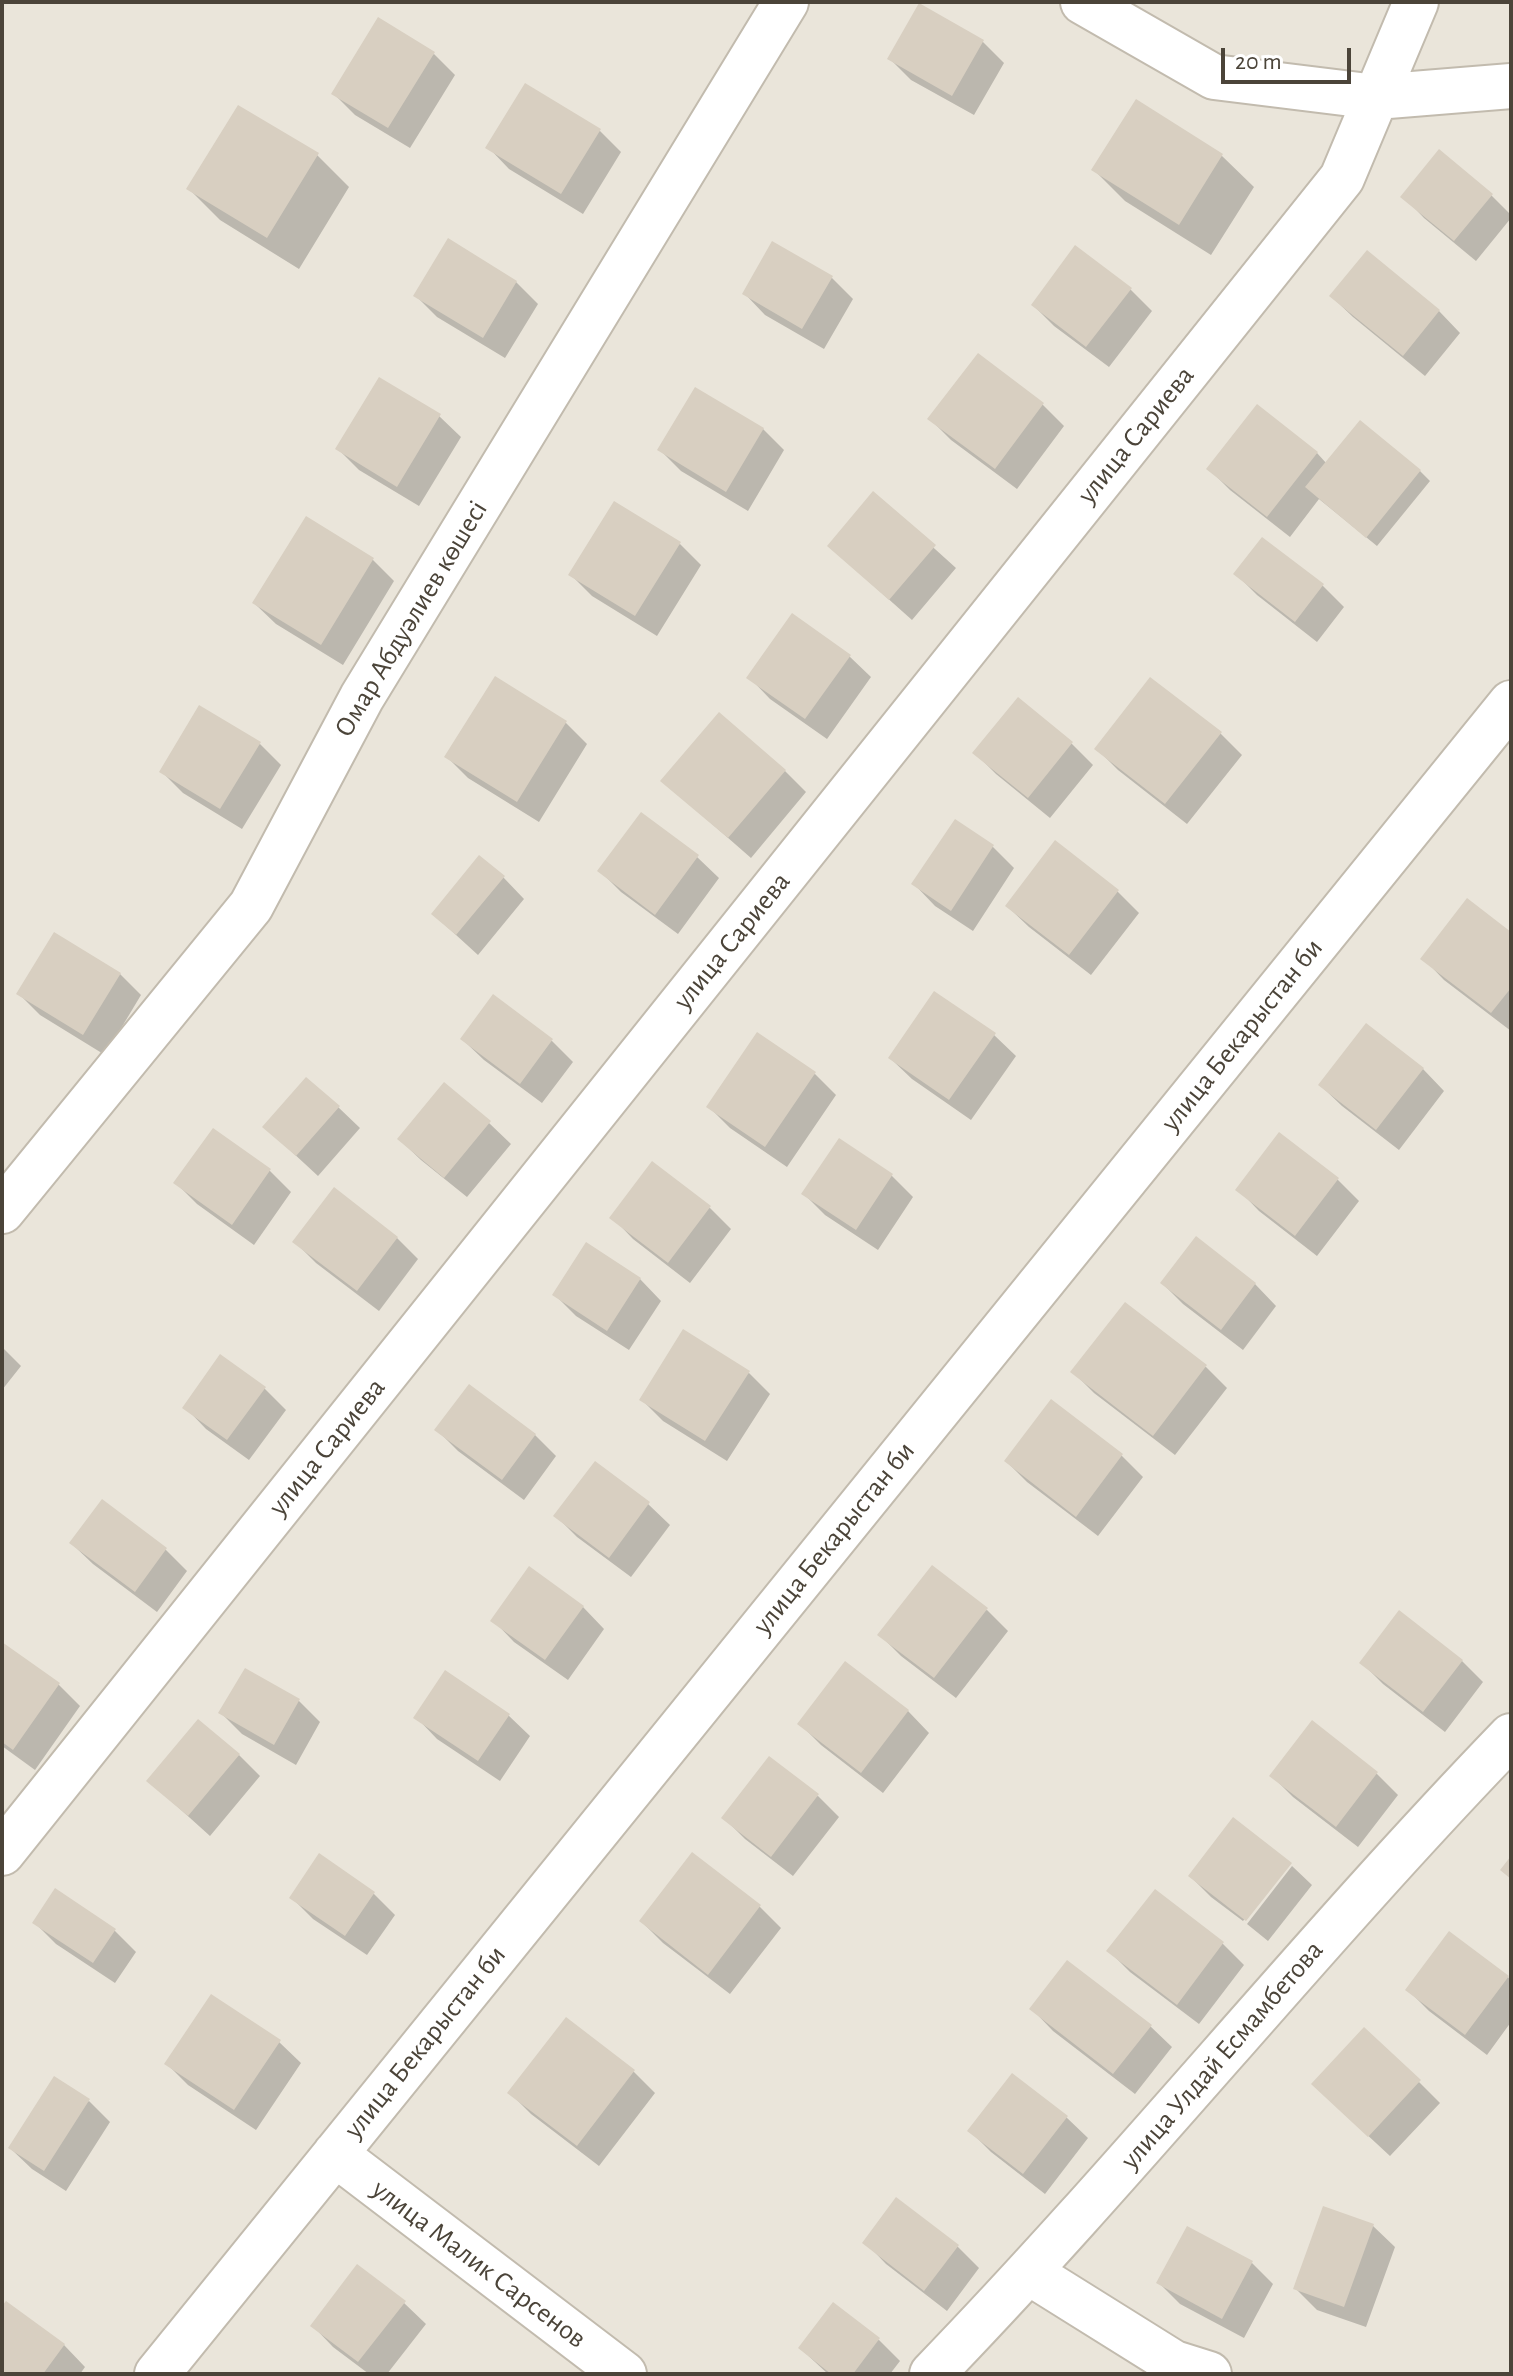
<!DOCTYPE html>
<html>
<head>
<meta charset="utf-8">
<style>
  body { margin:0 }
  #map { position:relative; width:1513px; height:2376px; overflow:hidden; background:#f6f3ec; font-family:"Alegreya Sans",sans-serif }
  canvas { display:block }
  .frame { position:absolute; inset:0; border:4px solid #4b4439; pointer-events:none }
  .scale { position:absolute; left:1221px; top:48px; width:130px; height:36px; box-sizing:border-box; border:4px solid #4b4439; border-top:0; padding-left:10px; font-size:24px; line-height:28px; white-space:nowrap; color:#4b4439; -webkit-text-stroke:6px #fff; paint-order:stroke }
</style>
</head>
<body>
<div id="map">
<canvas width="1513" height="2376"></canvas>
<div class="frame"></div>
<div class="scale">20 m</div>
</div>
<script>
const ctx = document.querySelector('canvas').getContext('2d');
ctx.lineJoin = 'round';
function fillPath(path, color) {
  ctx.fillStyle = color;
  ctx.fill(path, 'evenodd');
}
function stroke(path, color, width, dash) {
  ctx.strokeStyle = color;
  ctx.lineWidth = width;
  ctx.lineCap = dash ? 'butt' : 'round';
  ctx.setLineDash(dash || []);
  ctx.stroke(path);
}
function drawText(font, color, halo, rows, align = 'center') {
  ctx.font = font + ' "Alegreya Sans",sans-serif';
  ctx.lineWidth = 6;
  ctx.setLineDash([]);
  ctx.textBaseline = 'middle';
  ctx.strokeStyle = halo;
  ctx.fillStyle = color;
  for (const [text, x, y, turn = 0] of rows) {
    ctx.save();
    ctx.translate(x, y);
    ctx.rotate((+turn || 0) * Math.PI / 180);
    ctx.textAlign = isNaN(turn) ? turn : align;
    if (halo) ctx.strokeText(text, 0, 0);
    ctx.fillText(text, 0, 0);
    ctx.restore();
  }
}
fillPath(new Path2D(`
  M2 2H1511V2374H2Z`), '#eae5da');
fillPath(new Path2D(`
  M982 41 1004 63 974 115 911 80 890 59Z
  M434 54 455 75 410 148 355 115 334 94Z
  M600 131 621 152 583 214 509 169 488 147Z
  M317 155 349 187 299 269 220 220 189 189Z
  M1222 156 1254 187 1211 255 1125 201 1094 170Z
  M1491 195 1511 215V218L1476 261 1424 218 1403 196Z
  M448 241 516 282 538 304 505 358 437 317 415 295Z
  M832 278 853 299 824 349 765 315 744 293Z
  M1130 289 1152 311 1109 367 1054 326 1033 305Z
  M1331 296 1439 311 1460 333 1425 376 1353 317Z
  M978 356 1043 405 1064 426 1017 489 951 440 930 419Z
  M439 416 461 437 419 506 359 470 338 449Z
  M763 429 784 450 748 511 681 471 660 450Z
  M1317 453 1327 464 1420 471 1430 481 1377 546 1319 499 1290 537 1230 490 1208 468Z
  M874 494 956 568 912 620 829 546Z
  M306 519 373 560 394 581 343 665 276 624 254 603Z
  M1262 539 1323 586 1344 607 1317 642 1257 595 1236 574Z
  M680 544 701 565 657 636 592 596 571 575Z
  M849 656 871 677 827 739 770 699 749 677Z
  M495 679 566 723 587 744 539 822 468 778 447 757Z
  M1019 700 1072 744 1093 765 1050 818 996 774 975 753Z
  M1220 733 1242 755 1187 824 1118 770 1097 749Z
  M260 744 281 765 242 829 183 793 161 771Z
  M785 771 806 792 751 858 663 781Z
  M955 822 993 847 1014 868 973 931 935 906 914 884Z
  M1055 843 1118 892 1139 913 1091 975 1029 927 1007 906Z
  M697 857 719 878 678 934 621 892 600 871Z
  M503 877 524 899 478 955 433 914Z
  M1511 934V1031L1444 980 1423 958Z
  M120 974 141 995 105 1055 40 1015 19 994Z
  M994 1035 1016 1056 971 1120 912 1079 890 1058Z
  M462 1039 552 1041 573 1062 542 1103 484 1060Z
  M1423 1069 1444 1091 1399 1150 1342 1106 1320 1085Z
  M815 1074 836 1095 787 1167 730 1128 709 1107Z
  M338 1107 360 1128 318 1176 265 1127Z
  M489 1123 511 1144 467 1197 421 1160 399 1139Z
  M213 1131 270 1171 291 1192 254 1245 197 1204 176 1183Z
  M1280 1135 1338 1180 1359 1201 1317 1256 1259 1211 1238 1189Z
  M839 1141 892 1176 913 1197 878 1250 825 1215 804 1194Z
  M710 1208 731 1229 690 1283 633 1239 612 1217Z
  M397 1238 418 1259 379 1311 316 1263 295 1242Z
  M1196 1239 1255 1284 1276 1306 1243 1350 1183 1304 1162 1283Z
  M640 1279 661 1301 629 1350 576 1316 555 1295Z
  M2 1347 21 1366 2 1390Z
  M1206 1367 1227 1388 1175 1455 1094 1393 1073 1372Z
  M749 1373 770 1394 727 1461 663 1421 642 1400Z
  M264 1388 286 1410 249 1460 206 1429 185 1407Z
  M1051 1402 1122 1456 1143 1477 1098 1536 1027 1482 1006 1461Z
  M437 1430 535 1435 556 1456 524 1500 458 1451Z
  M102 1502 166 1550 187 1571 157 1612 93 1564 71 1543Z
  M648 1504 670 1525 631 1577 577 1537 556 1516Z
  M583 1607 604 1629 568 1680 514 1642 493 1620Z
  M987 1610 1008 1631 956 1698 901 1656 880 1635Z
  M2 1644 59 1685 80 1706 35 1770 2 1746Z
  M1462 1661 1483 1682 1445 1732 1383 1684 1362 1663Z
  M846 1664 908 1711 929 1733 883 1793 821 1745 800 1724Z
  M246 1670 299 1701 320 1722 296 1765 242 1734 221 1713Z
  M508 1715 530 1736 500 1781 437 1739 416 1717Z
  M1312 1723 1377 1774 1398 1795 1358 1847 1293 1797 1272 1776Z
  M239 1755 260 1776 210 1836 149 1781Z
  M818 1796 839 1817 793 1876 745 1839 724 1818Z
  M693 1855 760 1907 781 1928 730 1994 663 1943 641 1921Z
  M1288 1864 1243 1921 1211 1897 1190 1876Z
  M1292 1866 1312 1885 1268 1941 1247 1924Z
  M1155 1892 1223 1944 1244 1965 1199 2024 1130 1972 1109 1951Z
  M374 1894 395 1915 367 1955 313 1919 292 1898Z
  M35 1923 114 1930 136 1952 115 1983 56 1944Z
  M1508 1977 1511 1981V2022L1487 2055 1429 2011 1408 1990Z
  M1032 2009 1150 2026 1172 2047 1135 2094 1053 2031Z
  M566 2020 634 2072 655 2093 599 2166 531 2114 510 2093Z
  M279 2042 301 2063 256 2130 188 2085 167 2064Z
  M1419 2082 1440 2103 1390 2156 1335 2105Z
  M89 2101 110 2122 66 2191 32 2169 10 2148Z
  M1066 2117 1088 2138 1045 2194 991 2152 970 2131Z
  M897 2200 958 2247 979 2268 947 2311 886 2264 865 2242Z
  M1373 2226 1395 2247 1366 2327 1317 2310 1296 2289Z
  M1252 2263 1273 2284 1244 2338 1180 2304 1159 2283Z
  M404 2303 426 2324 387 2374H369L333 2347 312 2325Z
  M2 2310 64 2345 85 2367 80 2374H2Z
  M879 2340 900 2361 890 2374H828L800 2348Z`), '#0003');
fillPath(new Path2D(`
  M919 3 984 40 952 96 887 59Z
  M378 17 435 52 388 128 331 94Z
  M525 83 601 129 561 194 485 148Z
  M1136 99 1223 154 1179 225 1091 170Z
  M238 105 319 153 267 238 186 189Z
  M1439 149 1493 194 1454 241 1400 197Z
  M448 238 517 281 483 338 413 296Z
  M772 241 833 276 802 329 742 294Z
  M1075 245 1132 288 1086 347 1031 305Z
  M1367 250 1440 310 1403 356 1329 296Z
  M978 353 1044 403 995 469 927 419Z
  M379 377 441 414 397 487 335 449Z
  M695 387 764 428 726 492 657 450Z
  M1257 404 1318 452 1267 517 1206 469Z
  M1360 420 1421 470 1366 538 1305 487Z
  M873 491 936 545 889 600 827 546Z
  M614 501 681 542 635 616 568 575Z
  M306 516 374 558 321 645 252 603Z
  M1262 537 1324 584 1295 622 1233 574Z
  M792 613 851 655 805 719 746 678Z
  M495 676 567 721 517 802 444 757Z
  M1150 677 1222 732 1165 804 1094 749Z
  M1018 697 1073 742 1028 798 972 753Z
  M199 705 261 742 220 809 159 772Z
  M719 712 786 770 728 838 660 781Z
  M641 812 699 855 655 915 597 871Z
  M955 819 994 845 951 911 911 884Z
  M1055 840 1119 890 1069 955 1005 906Z
  M479 855 505 876 456 935 431 914Z
  M1467 898 1511 932V988L1491 1013 1420 959Z
  M54 932 121 973 83 1035 16 994Z
  M934 991 996 1033 949 1100 888 1058Z
  M493 994 553 1039 520 1084 460 1039Z
  M1366 1023 1424 1068 1376 1130 1318 1085Z
  M757 1032 816 1072 765 1147 706 1107Z
  M306 1077 340 1106 296 1156 262 1127Z
  M444 1082 491 1121 444 1178 397 1139Z
  M213 1128 271 1169 232 1225 173 1183Z
  M1279 1132 1339 1178 1295 1236 1235 1190Z
  M839 1138 893 1174 856 1230 801 1194Z
  M652 1161 711 1206 668 1263 609 1218Z
  M334 1187 398 1237 357 1291 292 1242Z
  M1196 1236 1256 1283 1221 1330 1160 1283Z
  M586 1242 641 1278 607 1331 552 1295Z
  M1125 1302 1207 1365 1153 1436 1070 1372Z
  M683 1329 750 1371 705 1441 639 1400Z
  M220 1354 266 1387 227 1440 182 1408Z
  M469 1384 536 1434 502 1480 434 1430Z
  M1051 1399 1123 1454 1076 1517 1004 1461Z
  M595 1461 650 1502 609 1558 553 1516Z
  M102 1499 167 1548 135 1592 69 1543Z
  M932 1565 988 1608 934 1678 877 1635Z
  M529 1566 584 1606 545 1660 490 1621Z
  M1399 1610 1463 1660 1423 1712 1359 1663Z
  M2 1642 60 1683 13 1750 2 1742Z
  M845 1661 909 1710 861 1773 797 1724Z
  M245 1668 300 1699 274 1745 218 1713Z
  M445 1670 510 1714 478 1761 413 1718Z
  M198 1719 240 1754 188 1816 146 1781Z
  M1312 1720 1378 1772 1336 1827 1269 1776Z
  M769 1756 819 1794 771 1857 721 1818Z
  M1233 1817 1292 1863 1246 1921 1188 1876Z
  M692 1852 761 1905 708 1975 639 1921Z
  M319 1853 375 1892 345 1936 289 1898Z
  M1511 1856V1879L1500 1870Z
  M55 1888 116 1929 93 1963 32 1923Z
  M1155 1889 1224 1942 1177 2005 1106 1951Z
  M1449 1931 1509 1976 1465 2035 1405 1990Z
  M1067 1960 1152 2025 1113 2074 1029 2009Z
  M211 1994 281 2040 234 2110 164 2064Z
  M566 2017 635 2070 577 2146 507 2093Z
  M1364 2027 1421 2080 1368 2137 1311 2084Z
  M1012 2073 1068 2116 1023 2174 967 2131Z
  M54 2076 90 2099 44 2171 8 2148Z
  M896 2197 959 2245 924 2291 862 2243Z
  M1323 2206 1374 2224 1344 2307 1293 2289Z
  M1187 2226 1253 2261 1222 2319 1156 2283Z
  M357 2264 406 2301 358 2362 310 2326Z
  M6 2301 65 2344 43 2374H2V2306Z
  M833 2302 880 2338 853 2374H831L798 2348Z`), '#d8cfc1');
const minor = new Path2D(`
  M1083 2 1214 77 1376 97 1511 86
  M2 1211 251 906 362 697 786 2
  M2 1853 1342 178 1416 2
  M335 2154 624 2374
  M1030 2273 1174 2363 1209 2374
  M157 2374 1511 703
  M932 2374C1132 2167 1311 1943 1511 1736`);
stroke(minor, '#c2bbae', 48);
stroke(minor, '#fff', 44);
drawText('28px', '#4b4439', '#fff', [
  ["улица Сариева",1136,435,-51],
  ["Омар Абдуәлиев көшесі",411,619,-59],
  ["улица Сариева",732,941,-51],
  ["улица Бекарыстан би",1242,1035,-51],
  ["улица Сариева",327,1447,-51],
  ["улица Бекарыстан би",834,1538,-51],
  ["улица Бекарыстан би",425,2042,-51],
  ["улица Улдай Есмамбетова",1222,2055,-49],
  ["улица Малик Сарсенов",479,2264,37]
]);
</script>
</body>
</html>
